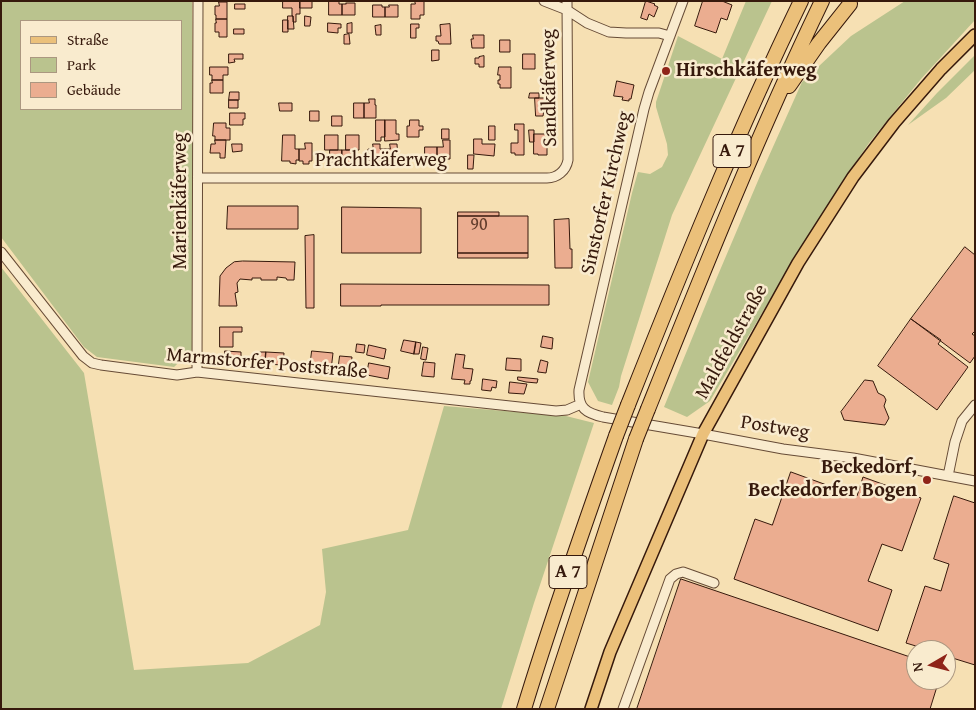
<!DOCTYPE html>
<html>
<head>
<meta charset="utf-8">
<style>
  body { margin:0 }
  #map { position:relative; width:976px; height:710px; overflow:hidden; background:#f6e0b3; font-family:"Gentium Book Plus",serif }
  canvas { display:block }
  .frame { position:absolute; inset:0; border:2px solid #36190c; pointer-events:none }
  .legend { position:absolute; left:20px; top:20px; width:162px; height:90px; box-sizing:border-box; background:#f9ebce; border:1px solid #ab9780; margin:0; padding:6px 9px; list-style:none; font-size:15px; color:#36190c }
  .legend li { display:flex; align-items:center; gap:10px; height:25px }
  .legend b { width:25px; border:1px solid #ab9780 }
  .north { position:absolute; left:906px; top:640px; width:50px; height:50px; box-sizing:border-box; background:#f9ebce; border:1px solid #ab9780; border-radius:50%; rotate:262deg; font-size:14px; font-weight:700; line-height:20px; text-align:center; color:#36190c }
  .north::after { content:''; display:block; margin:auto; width:18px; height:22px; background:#8f2418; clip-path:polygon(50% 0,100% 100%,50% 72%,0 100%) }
</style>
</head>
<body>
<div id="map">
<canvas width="976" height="710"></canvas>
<div class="frame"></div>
<ul class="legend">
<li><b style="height:6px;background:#ebc07a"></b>Straße</li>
<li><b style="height:14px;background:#bac38e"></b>Park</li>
<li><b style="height:14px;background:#ebad90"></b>Gebäude</li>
</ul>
<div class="north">N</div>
</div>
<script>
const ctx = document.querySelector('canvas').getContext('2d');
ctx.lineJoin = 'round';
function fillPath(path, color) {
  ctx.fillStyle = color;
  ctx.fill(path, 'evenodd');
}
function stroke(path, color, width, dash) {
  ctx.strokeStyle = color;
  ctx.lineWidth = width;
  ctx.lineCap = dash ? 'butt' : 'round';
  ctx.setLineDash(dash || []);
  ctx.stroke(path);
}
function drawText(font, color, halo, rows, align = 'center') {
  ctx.font = font + ' "Gentium Book Plus",serif';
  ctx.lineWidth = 5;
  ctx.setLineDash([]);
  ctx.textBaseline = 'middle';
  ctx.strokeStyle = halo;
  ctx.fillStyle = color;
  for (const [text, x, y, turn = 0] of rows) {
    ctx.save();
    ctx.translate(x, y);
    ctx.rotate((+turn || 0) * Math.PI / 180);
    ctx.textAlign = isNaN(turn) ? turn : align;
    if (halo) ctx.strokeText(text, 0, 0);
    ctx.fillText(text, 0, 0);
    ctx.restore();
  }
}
fillPath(new Path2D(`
  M1 1H192L194 348 174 367 97 357 84 347 1 237ZM21 21H181V109H21Z
  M746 1H772L672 215 621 376 619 387 612 405 598 401 588 382 632 193 638 172 650 174 662 167 668 155 667 144 656 107V102L678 36 722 59Z
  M905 1H975V20L921 79 869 143 847 175 794 259 710 401 687 417 664 407 715 282 760 176 802 82 851 36Z
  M975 55V70L946 98 908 125 937 93Z
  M1 267 84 373 134 670 248 663 320 625 326 592 322 549 408 530 444 406 566 416 594 423 534 603 501 709H1Z`), '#bac38e');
const building = new Path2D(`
  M283 1H300V14H296V22H293V16H292V8H283Z
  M300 1H312V8H300Z
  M329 1H339V4H342V15H329Z
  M415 1H424V15H420V19H411V4H415Z
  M646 1 655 4 654 5 658 7 654 17 649 14 647 20 641 18Z
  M703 1H722L732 5 727 20 721 18 716 33 695 26Z
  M219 2H227V19H216V15H215V6H219Z
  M346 3H355V15H342V4H346Z
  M235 4H245V9H235Z
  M373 5H382V7H385V17H373Z
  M389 5H398V17H385V7H389Z
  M288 16H293L294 29H288Z
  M305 16 311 17 310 26H305Z
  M216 19H227V37H219V32H215V23H216Z
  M283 20H288V32H283Z
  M328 23 341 24V28H338V33L328 32Z
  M352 23V33H347V24Z
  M411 24H419V28H416V38H411Z
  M450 24 451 44H439L438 41H436V36H441L440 25Z
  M381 25V35H376L375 26Z
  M234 29H244V34H234Z
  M349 34 350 44H344V35Z
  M473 35H484V48H472L471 39H473Z
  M500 40H510V52H500Z
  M432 50H439V60L432 61Z
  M229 54H243V59H234L235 62 229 63Z
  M523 54H535V69H523Z
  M484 56V67H479V64H475V58H479V57Z
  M210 67H228V75H223V80H212V75H210Z
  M499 67H511V88H500V84H498V80H500V75H498Z
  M212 80H223V93H210V83H212Z
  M617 81 634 85 631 99H629V101L622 100 623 97 614 96Z
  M230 92H239V100H229Z
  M530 93H539V98H529Z
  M535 98H549V110H544L543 116H536Z
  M369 99H375V105H376V118H364V103H369Z
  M229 100H238V108H229Z
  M279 103H292V111H280Z
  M354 103H364V118H354Z
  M310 111H319V121H310Z
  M230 113H245V119H243V125H230Z
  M332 116H342V126H332Z
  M376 120H385V137H381V141H376Z
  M385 120H396V134H399V140L385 141Z
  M410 120H419V126H423V130H419V137H407V126H409Z
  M214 123H226V128H230V140H215V136H213Z
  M515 124H524V155H515V153H511V143H518V130H515Z
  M489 126H495V140H489Z
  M442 129H449V139H442Z
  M529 130H534V142H530Z
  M534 134H547V137H549V141H547V155H538V154H534Z
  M283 135H295V149H299V160H296V164L290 163V161H282Z
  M325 135H338V150H325Z
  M346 135H359V150H346Z
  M474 139H482V144H495L494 156 474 154Z
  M215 140H226L225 158H220V153H210L211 144H215Z
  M443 140H450V159H441V157H437V147H443Z
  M305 143H312V161H309V164H303V161H299V149H305Z
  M232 144H242V151L233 152Z
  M373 144H380V149H385V161L376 163V161H368V149H373Z
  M390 144H397L398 161H395V163H389V161H385V149H390Z
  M425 147H437V157H433V161H429V159H425Z
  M330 150H342V165H333V162H330Z
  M342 150H355V162H353V166L342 165Z
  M468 155H474L473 169H468Z
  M228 206H298V229H227Z
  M342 207 421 208V253H342Z
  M458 212H499V216H458Z
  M458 216H528V253H458Z
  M569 219 570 249H572V268H555L554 220Z
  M314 235V308H306L305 236Z
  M965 247 975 255V331L972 334 975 336V356L970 363 911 319Z
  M458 253H528V258H458Z
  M243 261 295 262 294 280H287L286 278 277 277V280H261V278H252V280L240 279 237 283 238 292 235 293 237 306H219L220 276 226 268 234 262Z
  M341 284 549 285V305H381V306H341Z
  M911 319 941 340 938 344 968 367 937 410 878 366Z
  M220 327H242V332H233V347H220Z
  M543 336 553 338 552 349 541 347Z
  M404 340 416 342 414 354 401 351Z
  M416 342 421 343 419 354H414Z
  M357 344 365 345 364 353 356 352Z
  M369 345 386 349 384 359 367 355Z
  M423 347 428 348 426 360 421 359Z
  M225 351 241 352V365L225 364Z
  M312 351 333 353 331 370 310 368Z
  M258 352H266L265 363 257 362Z
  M266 352 284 353 283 365 265 364Z
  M456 354 465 355 463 368 473 369 471 381H470V384H464L465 380 452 379Z
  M340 356 352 357 350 372 338 371Z
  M507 358 521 359V371L506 370Z
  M541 360 548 362 546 373 538 372Z
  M424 362 435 363 434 377 422 376Z
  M369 363 390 367 388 379 367 375Z
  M518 377 538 379 537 383 526 382 518 380Z
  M483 379 497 381 496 388 492 387 491 391 482 390Z
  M865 380 873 381 878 393 884 396 886 400 884 406 889 418 885 425 844 420 841 412Z
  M510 382 527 384 524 394 509 393Z
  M791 472 857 496 863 477 921 498 902 551 882 544 868 581 892 590 878 631 734 579 755 519 772 525Z
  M954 496 975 503V665L946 656V650H929L906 643 925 586 941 591 949 564 934 559Z
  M681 579 916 659V680H939L930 709H637Z`);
fillPath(building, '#ebad90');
stroke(building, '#36190c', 1);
const minor = new Path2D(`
  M544 1 567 10 587 23 609 32 626 33H659L670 36
  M683 1 649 92 644 109 579 390C578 408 586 413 603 417L703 434 783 449 853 458 975 481
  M198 178H547C557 178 566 171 568 160L567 1
  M1 252 83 356 92 363 101 365 177 375 197 372 556 411 567 410 581 404
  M197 372 198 1
  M948 476 955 442 962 421 975 405
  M623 709 670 579 676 574 683 572 714 583`);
const major = new Path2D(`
  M591 709 610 652 703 434 798 263 853 177 894 123 941 69 975 35`);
const highway = new Path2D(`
  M789 86 819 43 850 4
  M628 405C682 269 737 133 801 1
  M648 409C703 272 758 134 822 1
  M524 709C552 617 584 526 616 436
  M547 709 636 439`);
stroke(minor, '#664b36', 11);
stroke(major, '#36190c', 14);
stroke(highway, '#36190c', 16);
stroke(minor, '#f9ebce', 9);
stroke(major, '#ebc07a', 11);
stroke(highway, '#ebc07a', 14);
const highwayBridge = new Path2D(`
  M616 436 628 405
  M636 439 648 409`);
stroke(highwayBridge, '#36190c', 16, []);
stroke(highwayBridge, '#ebc07a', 14);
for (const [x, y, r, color] of [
  [666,71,5,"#8f2418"],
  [927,480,5,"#8f2418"]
]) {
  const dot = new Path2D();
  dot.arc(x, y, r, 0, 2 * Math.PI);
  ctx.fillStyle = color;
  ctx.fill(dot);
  stroke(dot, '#f9ebce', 2);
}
drawText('18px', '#633e2d', null, [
  ["90",479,225]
]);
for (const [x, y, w] of [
  [732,151,38],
  [568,572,38]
]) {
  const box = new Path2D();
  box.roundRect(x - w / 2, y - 16.5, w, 33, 4);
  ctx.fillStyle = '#f9ebce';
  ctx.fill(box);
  stroke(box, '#36190c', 1);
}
drawText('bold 19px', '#36190c', null, [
  ["A 7",732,151],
  ["A 7",568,572]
]);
drawText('bold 20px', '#36190c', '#f9ebce', [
  ["Hirschkäferweg",676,71],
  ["Beckedorf,",917,468,"right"],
  ["Beckedorfer Bogen",917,491,"right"]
], 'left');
drawText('20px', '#36190c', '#f9ebce', [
  ["Sandkäferweg",550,88,-91],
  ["Prachtkäferweg",381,161],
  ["Sinstorfer Kirchweg",607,193,-77],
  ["Marienkäferweg",181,201,-90],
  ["Maldfeldstraße",732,342,-61],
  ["Marmstorfer Poststraße",267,364,5],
  ["Postweg",775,428,9]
]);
</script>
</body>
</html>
